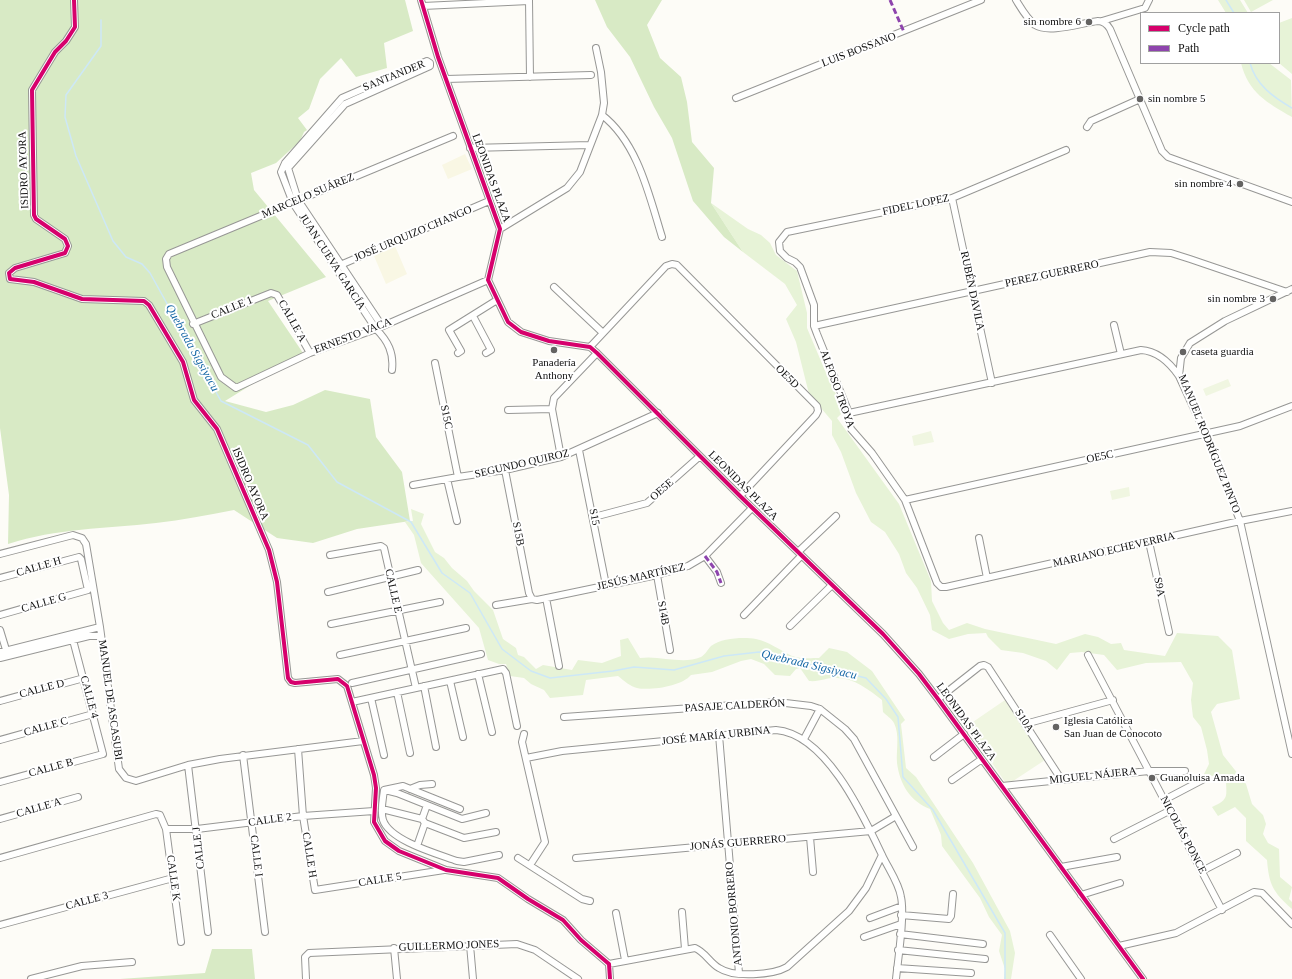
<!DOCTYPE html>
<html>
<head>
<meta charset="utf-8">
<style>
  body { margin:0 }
  #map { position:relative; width:1292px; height:979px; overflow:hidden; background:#fdfcf7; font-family:"Times New Roman",serif }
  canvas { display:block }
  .legend { position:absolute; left:1140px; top:12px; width:140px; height:52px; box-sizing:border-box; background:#fff; border:1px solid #a0a0a0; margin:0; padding:5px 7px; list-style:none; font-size:12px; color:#111 }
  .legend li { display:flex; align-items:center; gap:8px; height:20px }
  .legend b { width:20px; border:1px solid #a0a0a0 }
</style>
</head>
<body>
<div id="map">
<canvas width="1292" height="979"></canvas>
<ul class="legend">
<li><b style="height:5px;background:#d6006c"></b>Cycle path</li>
<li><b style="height:5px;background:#8e44ad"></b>Path</li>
</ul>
</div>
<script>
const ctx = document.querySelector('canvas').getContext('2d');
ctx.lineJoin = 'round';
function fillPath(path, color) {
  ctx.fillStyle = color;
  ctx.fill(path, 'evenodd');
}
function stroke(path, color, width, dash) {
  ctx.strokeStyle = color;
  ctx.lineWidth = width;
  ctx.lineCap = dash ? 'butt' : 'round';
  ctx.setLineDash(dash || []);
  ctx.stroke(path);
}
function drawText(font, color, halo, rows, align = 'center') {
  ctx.font = font + ' "Times New Roman",serif';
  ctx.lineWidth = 4;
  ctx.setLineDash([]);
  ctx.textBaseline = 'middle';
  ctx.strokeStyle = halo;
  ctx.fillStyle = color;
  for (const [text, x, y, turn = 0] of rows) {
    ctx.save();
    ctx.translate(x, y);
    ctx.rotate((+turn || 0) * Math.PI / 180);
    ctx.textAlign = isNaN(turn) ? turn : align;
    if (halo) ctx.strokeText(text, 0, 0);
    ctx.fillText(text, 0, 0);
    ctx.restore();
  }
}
fillPath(new Path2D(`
  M465 154 472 169 448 179 442 165Z
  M395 246 407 274 386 284 374 256Z`), '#f9f7e4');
fillPath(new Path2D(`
  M1218 0H1240L1248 13H1226Z
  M1244 0H1273L1251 12Z
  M1292 18V74L1279 63V23Z
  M1241 63H1269L1291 80 1292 117C1267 103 1248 92 1241 63Z
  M711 203 748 229 761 235 770 243 776 255 797 271 807 313V328L826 373 844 411 837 418 899 504 931 581 932 601 943 623 949 630 967 623 985 629 1056 644 1085 634 1098 637 1111 644 1121 643 1124 650 1165 656 1177 633 1218 636 1232 650 1240 699 1217 704 1211 712 1223 755 1246 784 1252 804 1263 815 1266 824 1263 834 1268 843 1279 849 1280 877 1292 887 1289 899 1292 902V909C1273 892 1269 885 1267 860L1246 841V818L1235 807 1218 816 1212 807C1230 799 1226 796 1226 779L1204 774 1209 764 1207 750 1201 727 1193 717 1191 700 1193 683 1181 662 1146 663 1117 670 1104 655 1082 652 1070 653 1057 670 1046 661 1023 653 1001 650 988 637 986 633 968 634 949 639 932 630 930 615 917 588 906 573 899 554 885 532 871 522 856 493 841 452 832 435V421L809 394 796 342 786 319 797 305 785 284 743 252Z
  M411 509 424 514 421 524 435 552 444 558 452 568 467 581 474 591 493 610 503 639 516 648 518 655 524 657 536 669 543 665 572 670 578 660 602 663 621 656 620 640 628 638 640 658C660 655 682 665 701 657 705 655 708 649 711 646 722 638 743 637 756 639 769 642 780 650 792 656 799 659 811 658 819 658L829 648 847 652 872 671 905 720 901 724 906 768 916 777 973 863 1010 931 1015 953 1011 979H1004L1005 969 999 951 1002 935 989 917 980 898 942 846 941 835 930 809C910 801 900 785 897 763 896 750 900 735 894 723 892 719 886 715 883 712L882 700C869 690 854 678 837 678 828 677 821 682 809 681L800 668 796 669 790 676 775 675 764 664 751 659 741 661 712 672 691 675C682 686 651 691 637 688 631 687 623 680 618 676L586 680 583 695 550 698 544 690 531 684 524 678 510 676 506 664H499L488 660 479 628 421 563 414 535 405 522 413 521Z`), '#e7f3d7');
fillPath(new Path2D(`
  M0 0H405L413 31 384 43 387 68 356 77 341 58 320 79 309 109 298 118 307 130 304 132 300 141 276 163 251 173 254 190 326 277 268 301 303 353 225 401 266 412 293 405 325 390 370 399 376 437 402 472 410 521 357 529 313 543 277 538 234 510C208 515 182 520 156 523 105 529 57 528 8 544L9 495 0 428Z
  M595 0H662L647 25 660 58 681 77 687 102 692 142 714 168 711 203 743 252 724 237 693 201 672 138 654 107 630 57 607 27Z
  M212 949H252L255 979H120L205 973Z`), '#d8eac5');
fillPath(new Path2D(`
  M1228 379 1231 386 1206 396 1203 389Z
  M931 431 934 442 914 446 912 436Z
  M1129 487 1130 496 1112 500 1110 491Z
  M1005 700 1045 760 1007 785 967 726Z`), '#f0f6e1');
stroke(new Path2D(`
  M1226 0 1234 13
  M101 20V46L66 95 65 117 76 156 113 241 126 257 142 264 150 273 221 401 308 445 337 482 411 522 442 573 470 593 502 649 531 671 550 678 613 671 634 667 674 670 724 656 759 652 866 678 886 699 898 717 903 777 933 810 1005 933V979
  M1250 63C1256 85 1273 97 1292 108`), '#cde8f7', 1.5);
const street = new Path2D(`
  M74 0 75 27 66 41 55 52 32 90 34 215 36 219 65 239 68 246 65 253 15 268 9 273 10 279 34 282 82 299 144 301 149 305 183 362 194 400 217 429 269 550 277 582 288 678 291 682 295 683 338 679 347 686 374 775 376 788 374 822 385 841 399 851 446 870 498 878 528 899 563 920 581 940 609 964 610 979
  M421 0 438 57 500 229 488 280 508 322 521 332 549 341 590 347 597 353 740 496 883 634 919 674 938 699 1143 979
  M529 0 530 77
  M1016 0C1021 8 1027 19 1035 25 1049 34 1081 23 1098 21 1104 21 1107 24 1110 29L1162 151 1168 157 1292 202
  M423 6 529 1
  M1102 21 1145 8 1149 0
  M446 79 591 75
  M736 98 981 0
  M602 115C638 143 649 195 662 237
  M1087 127 1091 121 1140 99
  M453 136 169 254 166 259 167 267 221 377 236 388 310 353 376 329 488 280
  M470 148 590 145
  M1066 150 952 198 787 232 779 242 780 251 787 258 795 262 800 267 814 305V326L817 334 849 413 848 420 851 429 872 453 905 500 937 583 941 587H946L1240 521 1292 511
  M952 198 992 383
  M500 229 567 188 580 172 602 115 604 103 601 72 596 48
  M338 266 489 201
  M554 287 603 333
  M1292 289 1225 321 1190 343 1181 358 1179 376 1211 446 1240 521 1292 754
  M473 316 491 350 486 353
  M193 324 271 293 277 295 310 353
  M1114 325 1121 354
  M382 326 298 200 288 168 345 104 430 66V63L427 61 342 98 285 163 281 172 293 203 376 329C388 341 394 353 392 370
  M814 326 1150 252 1171 253 1190 259 1287 292
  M590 347 666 266 672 264 677 265 817 406 818 411 816 415 740 496
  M458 353 461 351 449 330 497 300
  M435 363 458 477 505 470 561 457 658 413
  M508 410 552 409
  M849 413 1141 350C1158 351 1170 363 1179 376
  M579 450 606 585
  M561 457 552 409 554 398 597 353
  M505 470 529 593 532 599
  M447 479 457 521
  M413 485 458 477
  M905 500 1240 426 1292 406
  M594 517 647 503 700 456
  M979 538 987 578
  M1149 542 1169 632
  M798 552 836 516
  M0 554 73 535 82 538 86 544 100 627 119 769 126 778 136 781 188 765 220 759 363 741
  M330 555 381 546 384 548 416 688
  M705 556 717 572 721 583
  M657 575 670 650
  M0 578 79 557 81 559 88 590 0 615
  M328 592 418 570
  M546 598 559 666
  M496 605 532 599 537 600 657 575 688 566 705 556 752 508
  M744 615 801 556
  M331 624 440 602
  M790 626 832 585
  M0 630 7 653
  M0 652 100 627
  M340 655 466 628
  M1088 655 1222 910
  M0 658 89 636H101
  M478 674 492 732
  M450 681 463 737
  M352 683 481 654
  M424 686 436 747
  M397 692 410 753
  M371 698 384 755
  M938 699 980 666 984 665 988 667 1061 779
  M0 701 84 678
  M352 702 503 669 506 673 517 726
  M564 717 777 702 811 706 820 709 845 729 854 739 913 847
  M1025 724 1113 700
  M524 734 522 742 545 842 530 865
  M719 735 739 973
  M804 739 820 709
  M0 740 93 714
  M298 749 303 816 315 890 444 870
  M243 755 265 932
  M934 757 964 734
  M526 758 562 751 776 730C826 734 863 815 882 855 888 868 899 883 901 897 905 916 898 959 896 979
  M188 765 208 932
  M952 780 982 759
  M0 782 103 754 73 640
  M1002 786 1149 771H1185
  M410 789 420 785 432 784
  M385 790 397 793 462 819 486 813
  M1164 800 1204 779
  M427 805 422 819 425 823 464 838 496 832
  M382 809 422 819
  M460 809 403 786 384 790C383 799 380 811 383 820 390 841 438 854 457 861L464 862 499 855
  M0 819 78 797
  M166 829H197L303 816 374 811
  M810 837 813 872
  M1114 839 1169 811
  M417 846 425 823
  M0 858 156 814 160 815 166 829 181 942
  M518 858 582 899 590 901
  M576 858 871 831 896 816
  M1061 867 1117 857
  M1202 871 1237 853
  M1081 895 1120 883
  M682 912 685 949
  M616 913 625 960
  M901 915 949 919 951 916 953 894
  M870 918 902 906
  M0 925 173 878
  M900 934 983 944
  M1050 935 1081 979
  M864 937 901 924
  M470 945 473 979
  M1119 946 1176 933 1254 892 1262 893 1292 924
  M394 948 397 979
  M898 950 985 959
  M609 964 695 948C705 952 710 963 719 968 734 978 773 975 787 967L849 911 866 888 882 855
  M897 968 971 973
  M31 979 82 966 132 962
  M306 979 305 957 309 953 517 944 535 950 578 979`);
stroke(street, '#979795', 8);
stroke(street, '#fffffe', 6);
stroke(new Path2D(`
  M890 0 904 32
  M705 556 717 572 721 583`), '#8e44ad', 3, [6, 3]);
stroke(new Path2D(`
  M74 0 75 27 66 41 55 52 32 90 34 215 36 219 65 239 68 246 65 253 15 268 9 273 10 279 34 282 82 299 144 301 149 305 183 362 194 400 217 429 269 550 277 582 288 678 291 682 295 683 338 679 347 686 374 775 376 788 374 822 385 841 399 851 446 870 498 878 528 899 563 920 581 940 609 964 610 979
  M421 0 438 57 500 229 488 280 508 322 521 332 549 341 590 347 597 353 740 496 883 634 919 674 938 699 1143 979`), '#d6006c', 4);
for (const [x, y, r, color] of [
  [1089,22,4,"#646362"],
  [1140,99,4,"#646362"],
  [1240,184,4,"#646362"],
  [1273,299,4,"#646362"],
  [554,350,4,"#646362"],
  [1183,352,4,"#646362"],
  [1056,727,4,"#646362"],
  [1152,778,4,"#646362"]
]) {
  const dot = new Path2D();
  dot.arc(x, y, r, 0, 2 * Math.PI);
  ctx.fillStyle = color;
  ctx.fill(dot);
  stroke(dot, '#fff', 1.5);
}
drawText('11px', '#111', '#fff', [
  ["sin nombre 6",1081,22,"right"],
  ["sin nombre 5",1148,99],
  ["sin nombre 4",1232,184,"right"],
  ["sin nombre 3",1265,299,"right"],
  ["caseta guardia",1191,352],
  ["Panadería",554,363,"center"],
  ["Anthony",554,376,"center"],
  ["Iglesia Católica",1064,721],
  ["San Juan de Conocoto",1064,734],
  ["Guanoluisa Amada",1160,778]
], 'left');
drawText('11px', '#111', '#fff', [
  ["LUIS BOSSANO",859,50,-21],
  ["SANTANDER",394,76,-22],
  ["ISIDRO AYORA",24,170,-92],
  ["LEONIDAS PLAZA",491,178,70],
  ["MARCELO SUÁREZ",308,196,-23],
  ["FIDEL LOPEZ",916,205,-12],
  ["JOSÉ URQUIZO CHANGO",413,234,-23],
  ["JUAN CUEVA GARCÍA",332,262,57],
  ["PEREZ GUERRERO",1052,274,-12],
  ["RUBÉN DAVILA",972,291,78],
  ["CALLE 1",232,308,-22],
  ["CALLE A",292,321,61],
  ["ERNESTO VACA",353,336,-21],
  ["OE5D",787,377,45],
  ["ALFOSO TROYA",837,389,70],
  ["S15C",446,417,78],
  ["MANUEL RODRÍGUEZ PINTO",1209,444,68],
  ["OE5C",1100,457,-12],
  ["SEGUNDO QUIROZ",522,464,-13],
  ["ISIDRO AYORA",250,484,67],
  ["LEONIDAS PLAZA",743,486,45],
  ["OE5E",662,490,-41],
  ["S15",594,517,79],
  ["S15B",518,534,79],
  ["MARIANO ECHEVERRIA",1114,550,-13],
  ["CALLE H",39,567,-16],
  ["JESÚS MARTÍNEZ",641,577,-13],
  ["S9A",1159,587,78],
  ["CALLE E",393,591,77],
  ["CALLE G",44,603,-16],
  ["S14B",663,613,80],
  ["CALLE D",42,689,-15],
  ["CALLE 4",89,697,75],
  ["MANUEL DE ASCASUBI",110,700,82],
  ["PASAJE CALDERÓN",735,706,-3],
  ["S10A",1024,721,57],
  ["LEONIDAS PLAZA",966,722,54],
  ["CALLE C",46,727,-16],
  ["JOSÉ MARÍA URBINA",716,736,-6],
  ["CALLE B",51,768,-15],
  ["MIGUEL NÁJERA",1093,776,-6],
  ["CALLE A",39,808,-16],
  ["CALLE 2",270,820,-8],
  ["NICOLÁS PONCE",1183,835,62],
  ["JONÁS GUERRERO",738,843,-5],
  ["CALLE J",199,848,-96],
  ["CALLE H",309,855,81],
  ["CALLE I",256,856,83],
  ["CALLE K",173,878,82],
  ["CALLE 5",380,880,-9],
  ["CALLE 3",87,901,-15],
  ["ANTONIO BORRERO",734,914,-95],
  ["GUILLERMO JONES",449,946,-2]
]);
drawText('italic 12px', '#1768a6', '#fff', [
  ["Quebrada Sigsiyacu",192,348,61],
  ["Quebrada Sigsiyacu",809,665,13]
]);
</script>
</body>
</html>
